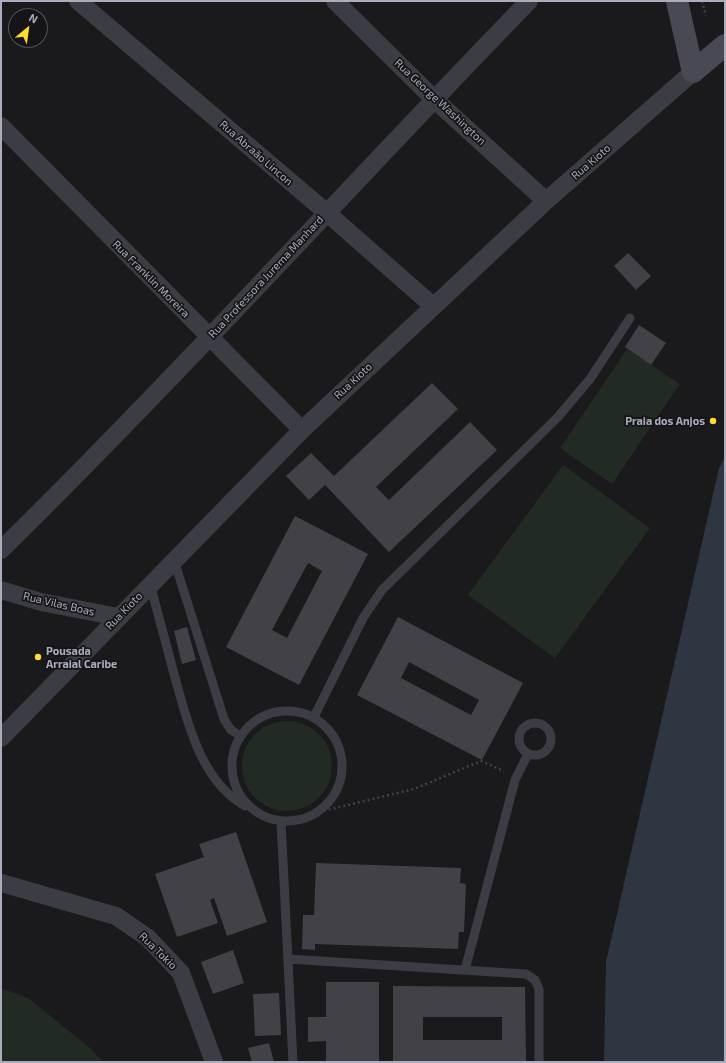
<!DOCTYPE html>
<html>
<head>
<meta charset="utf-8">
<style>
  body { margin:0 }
  #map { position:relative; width:726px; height:1063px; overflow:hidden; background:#1a1a1c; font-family:"Exo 2",sans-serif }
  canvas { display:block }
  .frame { position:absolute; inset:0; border:2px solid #abadbd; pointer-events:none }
  .north { position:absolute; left:8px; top:8px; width:40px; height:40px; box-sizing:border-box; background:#151518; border:1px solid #51525a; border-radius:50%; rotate:29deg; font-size:11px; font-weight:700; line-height:16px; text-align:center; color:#abadbd }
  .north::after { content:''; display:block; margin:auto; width:14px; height:18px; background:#ffdc2f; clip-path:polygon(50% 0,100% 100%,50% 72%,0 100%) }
</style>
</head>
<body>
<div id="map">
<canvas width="726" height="1063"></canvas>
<div class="frame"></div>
<div class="north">N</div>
</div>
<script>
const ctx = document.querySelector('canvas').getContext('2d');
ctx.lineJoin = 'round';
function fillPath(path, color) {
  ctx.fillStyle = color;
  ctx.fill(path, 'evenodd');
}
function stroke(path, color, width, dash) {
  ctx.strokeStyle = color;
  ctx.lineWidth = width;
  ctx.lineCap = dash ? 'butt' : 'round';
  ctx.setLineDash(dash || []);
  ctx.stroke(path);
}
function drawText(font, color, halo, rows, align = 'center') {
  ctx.font = font + ' "Exo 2",sans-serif';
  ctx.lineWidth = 3.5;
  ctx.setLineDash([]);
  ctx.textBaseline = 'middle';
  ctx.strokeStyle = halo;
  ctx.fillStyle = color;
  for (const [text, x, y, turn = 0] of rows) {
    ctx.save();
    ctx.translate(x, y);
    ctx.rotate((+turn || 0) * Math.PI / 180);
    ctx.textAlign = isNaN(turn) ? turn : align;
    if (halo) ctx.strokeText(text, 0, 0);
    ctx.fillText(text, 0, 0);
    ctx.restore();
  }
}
fillPath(new Path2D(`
  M627 349 680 384 612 484 560 448Z
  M563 465 650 528 555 658 468 595Z
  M242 766a45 45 0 1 1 90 0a45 45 0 1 1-90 0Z
  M1 988 28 998 90 1048 103 1062H1Z`), '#212b24');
fillPath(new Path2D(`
  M725 457V1062H604L606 962 719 468Z`), '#2e3642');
fillPath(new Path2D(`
  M628 253 651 276 636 290 614 266Z
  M639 325 666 343 651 365 625 347Z
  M432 383 458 409 376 487 389 500 470 422 497 450 389 552 325 485 309 500 286 476 311 453 334 476Z
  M295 516 368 554 299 685 226 647ZM308 563 322 571 287 638 272 630Z
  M398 617 523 683 482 760 357 695ZM409 662 479 700 471 715 401 678Z
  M187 627 196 660 182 664 174 631Z
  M236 832 267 922 227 936 214 898 210 900 218 923 177 937 155 874 204 857 199 844Z
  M316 863 461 868 460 883 466 884 464 932H459L458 949 315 944V950L302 949 303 915H314Z
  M233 950 244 983 213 994 201 962Z
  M326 982H379V1062H326V1041L308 1042V1017H326Z
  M393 986 525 987 526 1062H393ZM423 1017H502V1040H423Z
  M279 993 281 1035 255 1036 253 994Z
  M269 1043 274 1062H252L248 1048Z`), '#414147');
stroke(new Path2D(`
  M702 1 706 16
  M319 812 414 789 481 761 504 771`), '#404149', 2.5, [2, 3]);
stroke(new Path2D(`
  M174 560 224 719 231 730 241 736
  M150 584C158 613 165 641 173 670 186 717 199 780 245 806
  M232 766a55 55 0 1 1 110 0a55 55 0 1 1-110 0Z
  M314 717 363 618 382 590 558 417 590 379 630 318
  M519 739a16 16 0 1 1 32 0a16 16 0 1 1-32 0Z
  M281 821 293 1062
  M288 959 526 974 535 980 539 989V1062
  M465 970 515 780 528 754`), '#3c3c44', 9);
stroke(new Path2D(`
  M78 1 326 212 433 306
  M335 1 434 99 546 201
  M1 126 302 430
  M1 550C182 372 352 183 529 1
  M1 590 41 602 118 617
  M1 738 302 430 546 201 693 72
  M1 883 116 916 148 938 181 973 214 1062`), '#3c3c44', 18);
stroke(new Path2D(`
  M677 1 693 72 725 45`), '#484952', 22);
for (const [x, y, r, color] of [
  [713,421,4,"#ffdc2f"],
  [38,657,4,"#ffdc2f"]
]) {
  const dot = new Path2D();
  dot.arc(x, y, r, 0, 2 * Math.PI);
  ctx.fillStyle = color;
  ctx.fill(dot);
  stroke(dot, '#151518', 1.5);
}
drawText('11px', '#abadbd', '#151518', [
  ["Rua George Washington",440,102,43],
  ["Rua Abraão Lincon",256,153,41],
  ["Rua Kioto",591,162,-41],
  ["Rua Professora Jurema Manhard",266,277,-47],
  ["Rua Franklin Moreira",151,279,45],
  ["Rua Kioto",353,381,-43],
  ["Rua Vilas Boas",59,604,13],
  ["Rua Kioto",124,611,-46],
  ["Rua Tokio",158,951,44]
]);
drawText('bold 11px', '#abadbd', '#151518', [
  ["Praia dos Anjos",705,421],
  ["Pousada",46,651,"left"],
  ["Arraial Caribe",46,664,"left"]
], 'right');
</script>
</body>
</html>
